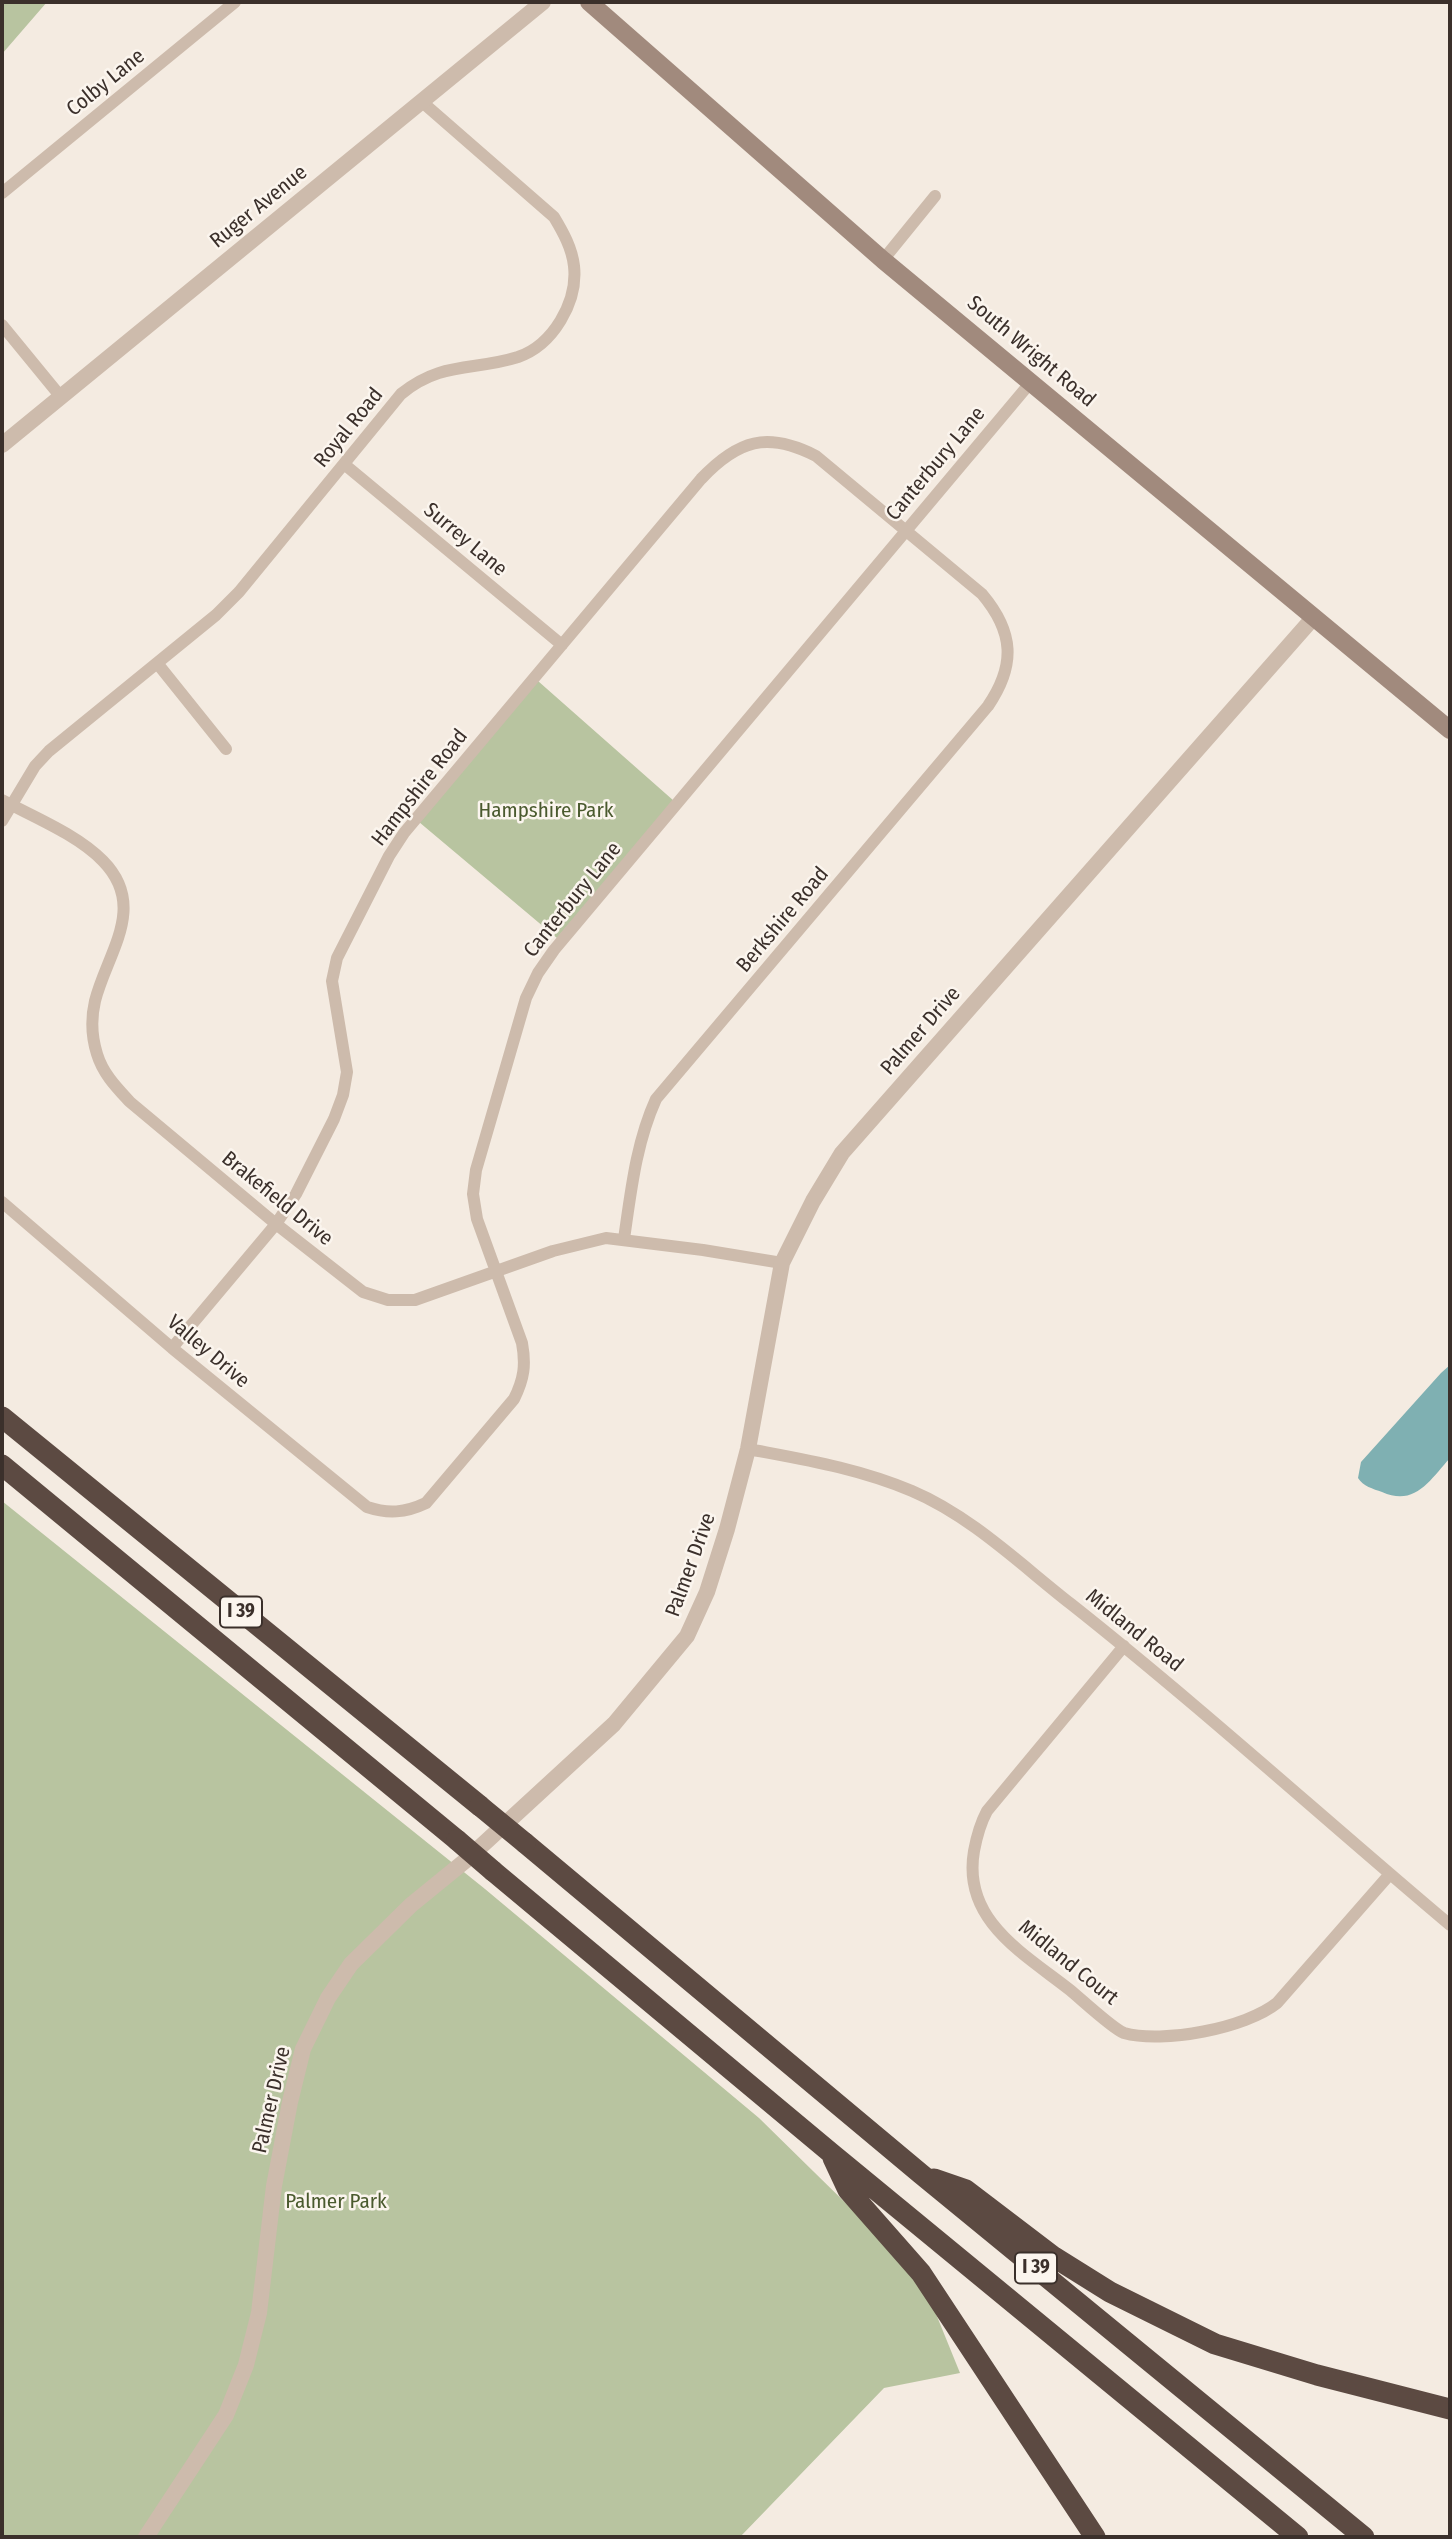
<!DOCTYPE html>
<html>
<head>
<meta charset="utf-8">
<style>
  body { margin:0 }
  #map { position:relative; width:1452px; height:2539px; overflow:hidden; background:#f4ebe1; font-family:"Fira Sans Condensed",sans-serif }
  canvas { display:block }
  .frame { position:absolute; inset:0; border:4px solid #3b302b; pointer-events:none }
</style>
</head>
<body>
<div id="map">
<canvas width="1452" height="2539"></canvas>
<div class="frame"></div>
</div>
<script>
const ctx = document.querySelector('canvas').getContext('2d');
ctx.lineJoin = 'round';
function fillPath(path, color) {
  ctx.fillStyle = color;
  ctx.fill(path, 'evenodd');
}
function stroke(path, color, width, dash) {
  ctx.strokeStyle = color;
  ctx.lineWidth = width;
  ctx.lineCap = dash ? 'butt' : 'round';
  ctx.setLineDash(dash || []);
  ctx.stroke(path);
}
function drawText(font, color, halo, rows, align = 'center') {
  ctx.font = font + ' "Fira Sans Condensed",sans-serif';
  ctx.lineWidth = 5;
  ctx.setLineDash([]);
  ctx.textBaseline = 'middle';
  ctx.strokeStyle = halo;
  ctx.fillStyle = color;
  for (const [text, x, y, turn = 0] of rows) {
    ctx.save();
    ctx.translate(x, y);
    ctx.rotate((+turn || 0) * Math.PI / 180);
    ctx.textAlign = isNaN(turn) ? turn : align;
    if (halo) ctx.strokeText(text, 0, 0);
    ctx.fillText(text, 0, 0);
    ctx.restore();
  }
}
fillPath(new Path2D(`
  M2 2H47L2 54Z
  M538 681 674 801 557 938 419 822Z
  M2 1501 485 1889 759 2118 921 2277 960 2373 884 2388 740 2537H2Z`), '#b8c4a0');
fillPath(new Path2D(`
  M1450 1365V1458C1430 1480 1415 1507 1382 1492 1373 1489 1363 1486 1358 1478L1361 1462 1441 1373Z`), '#7fb0b2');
stroke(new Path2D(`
  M2 193 235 2
  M883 260 935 196
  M2 325 61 397
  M344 464 562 645
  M157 663 226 749
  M2 800C34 817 78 835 103 861 148 907 107 953 95 1001 91 1018 92 1038 97 1054 103 1074 117 1088 130 1102L276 1224 363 1292 388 1300H415L553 1251 606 1238 703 1250 782 1263
  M2 821 35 766 49 751 216 615 239 592 401 394C441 361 474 371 518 357 553 345 578 302 574 266 572 248 563 232 554 217L421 101
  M2 1202 172 1348 367 1507C388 1514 405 1513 426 1503L514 1399C524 1379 526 1365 522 1343L477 1219 473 1194 476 1170 526 998 538 973 554 950 1031 382
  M172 1348 276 1224 296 1194 334 1119 343 1095 347 1072 332 981 337 958 389 856 404 833 701 479C738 440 767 431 816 456L982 594C1014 632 1016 665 988 706L656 1099C636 1143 631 1191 624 1239
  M748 1449C806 1460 857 1468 912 1491 971 1516 1021 1565 1071 1604 1201 1707 1323 1818 1450 1925
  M1124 1646 987 1811C980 1824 977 1835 974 1851 962 1920 1023 1953 1070 1990 1081 1999 1113 2029 1124 2033 1163 2044 1246 2028 1277 2003L1390 1874`), '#cdbbac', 12);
stroke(new Path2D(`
  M2 445 543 2
  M146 2537 226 2415 246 2365 259 2313 274 2186 290 2102 303 2049 328 1998 351 1964 411 1905 465 1861 614 1724 687 1636 707 1592 727 1529 748 1449 782 1263 813 1201 842 1153 1314 617`), '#cdbbac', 16);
stroke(new Path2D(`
  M589 2 883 260 1450 730`), '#a18a7d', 18);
stroke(new Path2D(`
  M2 1417 480 1806
  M2 1465 457 1840
  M525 1843 921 2174 1364 2537
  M493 1871 831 2153 1298 2537
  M833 2158 848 2190 921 2273 1095 2537
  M934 2179 966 2190 1054 2257 1110 2292 1215 2344 1317 2375 1450 2409`), '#5c4a42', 21);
stroke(new Path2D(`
  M480 1806 525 1843
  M457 1840 493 1871`), '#5c4a42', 21);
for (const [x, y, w] of [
  [241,1612,42],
  [1036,2268,42]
]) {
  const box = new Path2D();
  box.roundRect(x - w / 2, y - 15.5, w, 31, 5);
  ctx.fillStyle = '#fbf5ee';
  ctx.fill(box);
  stroke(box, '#3b302b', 2);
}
drawText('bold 19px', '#3b302b', null, [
  ["I 39",241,1612],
  ["I 39",1036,2268]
]);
drawText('21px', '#3b302b', '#fbf5ee', [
  ["Colby Lane",106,83,-39],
  ["Ruger Avenue",259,207,-39],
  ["South Wright Road",1031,352,40],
  ["Royal Road",349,428,-51],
  ["Canterbury Lane",936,464,-50],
  ["Surrey Lane",465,540,40],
  ["Hampshire Road",420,788,-52],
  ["Canterbury Lane",573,900,-51],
  ["Berkshire Road",783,920,-50],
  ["Palmer Drive",921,1031,-49],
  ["Brakefield Drive",277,1199,39],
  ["Valley Drive",208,1352,40],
  ["Palmer Drive",691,1565,-70],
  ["Midland Road",1134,1631,39],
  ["Midland Court",1068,1963,39],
  ["Palmer Drive",272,2100,-77]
]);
drawText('21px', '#4a5a2e', '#fbf5ee', [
  ["Hampshire Park",546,811],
  ["Palmer Park",336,2202]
]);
</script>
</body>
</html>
